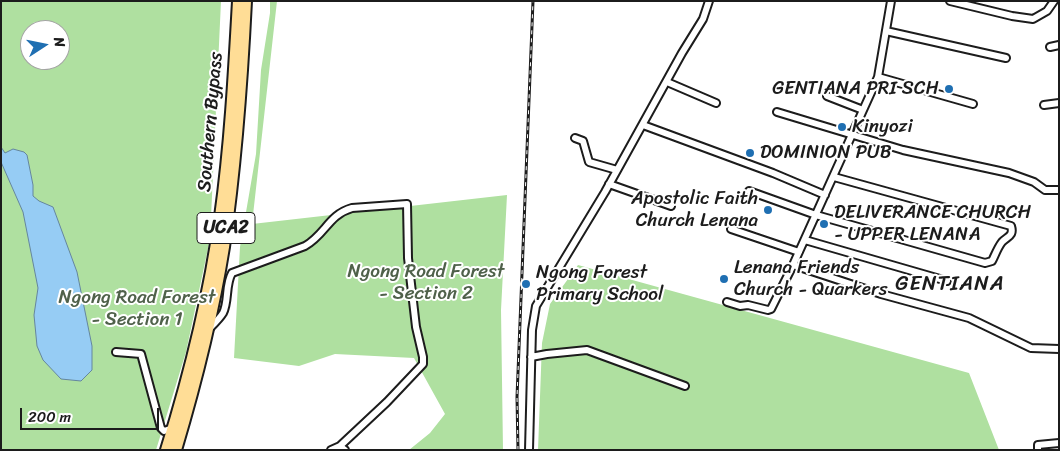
<!DOCTYPE html>
<html>
<head>
<meta charset="utf-8">
<style>
  body { margin:0 }
  #map { position:relative; width:1060px; height:451px; overflow:hidden; background:#fff; font-family:Sriracha,sans-serif }
  canvas { display:block }
  .frame { position:absolute; inset:0; border:2px solid #1c1c1c; pointer-events:none }
  .north { position:absolute; left:20px; top:20px; width:50px; height:50px; box-sizing:border-box; background:#fff; border:1px solid #a4a4a4; border-radius:50%; rotate:79deg; font-size:14px; font-weight:700; line-height:20px; text-align:center; color:#1c1c1c }
  .north::after { content:''; display:block; margin:auto; width:18px; height:22px; background:#1f6fb2; clip-path:polygon(50% 0,100% 100%,50% 72%,0 100%) }
  .scale { position:absolute; left:20px; top:408px; width:139px; height:22px; box-sizing:border-box; border:2px solid #1c1c1c; border-top:0; padding-left:6px; font-size:15px; line-height:18px; white-space:nowrap; color:#1c1c1c; -webkit-text-stroke:4px #fff; paint-order:stroke }
</style>
</head>
<body>
<div id="map">
<canvas width="1060" height="451"></canvas>
<div class="frame"></div>
<div class="north">N</div>
<div class="scale">200 m</div>
</div>
<script>
const ctx = document.querySelector('canvas').getContext('2d');
ctx.lineJoin = 'round';
function fillPath(path, color) {
  ctx.fillStyle = color;
  ctx.fill(path, 'evenodd');
}
function stroke(path, color, width, dash) {
  ctx.strokeStyle = color;
  ctx.lineWidth = width;
  ctx.lineCap = dash ? 'butt' : 'round';
  ctx.setLineDash(dash || []);
  ctx.stroke(path);
}
function drawText(font, color, halo, rows, align = 'center') {
  ctx.font = font + ' Sriracha,sans-serif';
  ctx.lineWidth = 4;
  ctx.setLineDash([]);
  ctx.textBaseline = 'middle';
  ctx.strokeStyle = halo;
  ctx.fillStyle = color;
  for (const [text, x, y, turn = 0] of rows) {
    ctx.save();
    ctx.translate(x, y);
    ctx.rotate((+turn || 0) * Math.PI / 180);
    ctx.textAlign = isNaN(turn) ? turn : align;
    if (halo) ctx.strokeText(text, 0, 0);
    ctx.fillText(text, 0, 0);
    ctx.restore();
  }
}
fillPath(new Path2D(`
  M1 1H221L210 239 186 352 156 450H1ZM30 30H60V60H30Z
  M270 1H277L252 224 507 195 501 310 503 450H409L430 433 445 414 414 358 335 354 299 366 234 358 240 247 256 154 261 70 270 13Z
  M578 265 969 373 999 450H538L542 343 550 304Z`), '#afe0a0');
const water = new Path2D(`
  M1 147 5 153 13 149 24 152 27 155 33 185V196L39 201 53 207 77 272 92 346V370L81 381 61 379 43 360 37 346 34 315 38 288 23 212 1 162Z`);
fillPath(water, '#96ccf4');
stroke(water, '#65869e', 1);
const minor = new Path2D(`
  M891 1 878 77 793 265 881 294 969 318 1031 348 1059 349
  M950 1 1012 16 1033 19 1047 11 1054 1
  M886 31 1006 58
  M1050 47 1059 45
  M878 77 973 104
  M667 82 716 103
  M827 96 863 110
  M1044 105 1059 103
  M777 112 903 150 1009 173 1034 182 1045 190H1059
  M643 125 773 173 825 195
  M575 138 583 141 589 162 617 170
  M609 184 671 206
  M749 191 816 215 985 263 992 261C995 255 998 247 1002 242 1008 236 1014 236 1011 226L834 177
  M731 229 799 252
  M805 240 947 281
  M727 302 740 306 748 305 768 310 771 309 793 265
  M210 328C214 324 220 318 223 313 229 301 225 285 232 273L305 246C326 234 328 215 352 208L407 204 408 258 416 327 423 357V364L387 402 340 446
  M116 352 141 354 161 428 164 431 173 428
  M531 357 547 354 587 350 685 386
  M331 450 340 446 345 450
  M529 450 532 330 536 306 605 192 682 53 703 19 709 1
  M1038 450V445L1059 443`);
const highway = new Path2D(`
  M166 450C190 373 209 296 220 217 230 146 234 73 238 1
  M176 450C196 383 213 316 224 247 236 165 242 83 246 1`);
stroke(minor, '#1c1c1c', 10);
stroke(highway, '#1c1c1c', 14);
stroke(minor, '#fff', 6);
stroke(highway, '#ffdd96', 10);
const rail = new Path2D(`
  M518 450 517 397 533 1`);
stroke(rail, '#1c1c1c', 3);
stroke(rail, '#fff', 1, [4]);
for (const [x, y, r, color] of [
  [949,89,5,"#1f6fb2"],
  [842,127,5,"#1f6fb2"],
  [750,153,5,"#1f6fb2"],
  [768,210,5,"#1f6fb2"],
  [824,224,5,"#1f6fb2"],
  [724,279,5,"#1f6fb2"],
  [526,284,5,"#1f6fb2"]
]) {
  const dot = new Path2D();
  dot.arc(x, y, r, 0, 2 * Math.PI);
  ctx.fillStyle = color;
  ctx.fill(dot);
  stroke(dot, '#fff', 2);
}
for (const [x, y, w] of [
  [226,228,58]
]) {
  const box = new Path2D();
  box.roundRect(x - w / 2, y - 15.5, w, 31, 4);
  ctx.fillStyle = '#fff';
  ctx.fill(box);
  stroke(box, '#1c1c1c', 1);
}
drawText('bold 18px', '#1c1c1c', null, [
  ["UCA2",226,228]
]);
drawText('19px', '#1c1c1c', '#fff', [
  ["GENTIANA PRI SCH",939,89,"right"],
  ["Kinyozi",852,127],
  ["DOMINION PUB",760,153],
  ["Apostolic Faith",758,199,"right"],
  ["Church Lenana",758,221,"right"],
  ["DELIVERANCE CHURCH",834,213],
  ["- UPPER LENANA",834,235],
  ["Lenana Friends",734,268],
  ["Church - Quarkers",734,290],
  ["Ngong Forest",536,273],
  ["Primary School",536,295]
], 'left');
drawText('19px', '#1c1c1c', '#fff', [
  ["Southern Bypass",211,122,-85]
]);
drawText('19px', '#4f614a', '#fff', [
  ["Ngong Road Forest",426,272],
  ["- Section 2",426,294],
  ["Ngong Road Forest",137,298],
  ["- Section 1",137,320]
]);
ctx.letterSpacing = '1px';
drawText('21px', '#1c1c1c', '#fff', [
  ["GENTIANA",950,285]
]);
ctx.letterSpacing = '0px';
</script>
</body>
</html>
